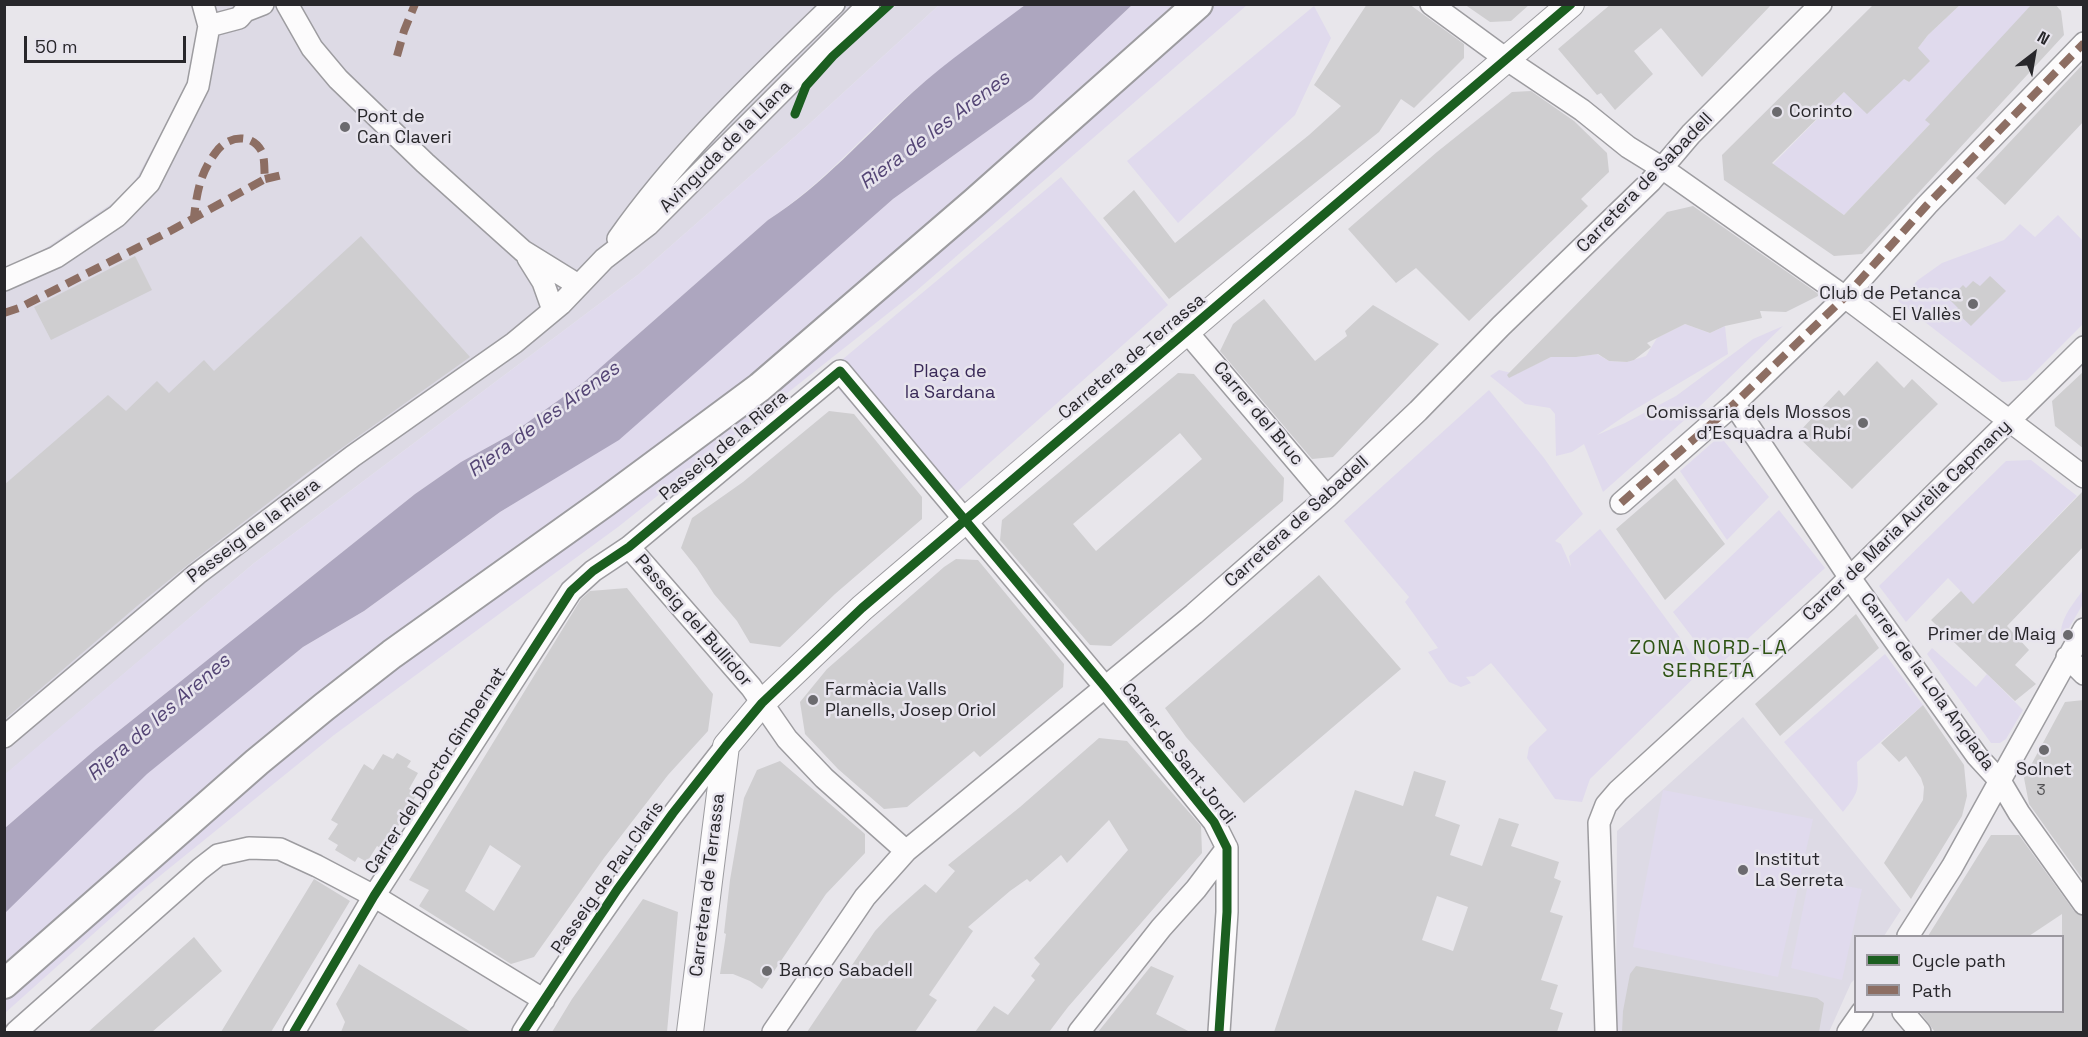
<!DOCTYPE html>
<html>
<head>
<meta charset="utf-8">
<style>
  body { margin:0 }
  #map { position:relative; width:2088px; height:1037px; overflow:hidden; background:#e8e6eb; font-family:"Space Grotesk",sans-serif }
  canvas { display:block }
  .frame { position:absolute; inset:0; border:6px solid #28272b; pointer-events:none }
  .legend { position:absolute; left:1854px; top:935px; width:210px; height:78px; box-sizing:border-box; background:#e7e4ed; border:2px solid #9b989f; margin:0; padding:8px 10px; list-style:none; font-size:18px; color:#28272b }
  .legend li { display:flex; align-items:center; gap:12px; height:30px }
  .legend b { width:30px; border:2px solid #9b989f }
  .north { position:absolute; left:2004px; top:24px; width:60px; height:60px; -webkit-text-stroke:4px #e7e4ed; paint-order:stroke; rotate:31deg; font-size:16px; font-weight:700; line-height:24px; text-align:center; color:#28272b }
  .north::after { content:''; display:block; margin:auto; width:21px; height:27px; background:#28272b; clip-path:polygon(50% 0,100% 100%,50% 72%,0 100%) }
  .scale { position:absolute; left:24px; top:36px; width:162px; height:27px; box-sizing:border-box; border:3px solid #28272b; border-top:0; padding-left:8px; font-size:18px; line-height:21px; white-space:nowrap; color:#28272b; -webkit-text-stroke:4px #e7e4ed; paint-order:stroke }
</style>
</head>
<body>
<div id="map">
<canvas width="2088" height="1037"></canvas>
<div class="frame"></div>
<ul class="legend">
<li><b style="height:8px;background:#1b5e20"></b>Cycle path</li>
<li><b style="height:8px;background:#8d6e63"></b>Path</li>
</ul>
<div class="north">N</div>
<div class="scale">50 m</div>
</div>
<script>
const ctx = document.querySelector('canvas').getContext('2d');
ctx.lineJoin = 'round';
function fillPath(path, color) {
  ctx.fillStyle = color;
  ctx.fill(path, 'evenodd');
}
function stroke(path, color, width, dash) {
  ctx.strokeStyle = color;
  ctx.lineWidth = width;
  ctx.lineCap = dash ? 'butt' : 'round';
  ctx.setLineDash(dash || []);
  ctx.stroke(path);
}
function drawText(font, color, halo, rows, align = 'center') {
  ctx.font = font + ' "Space Grotesk",sans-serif';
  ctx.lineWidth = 5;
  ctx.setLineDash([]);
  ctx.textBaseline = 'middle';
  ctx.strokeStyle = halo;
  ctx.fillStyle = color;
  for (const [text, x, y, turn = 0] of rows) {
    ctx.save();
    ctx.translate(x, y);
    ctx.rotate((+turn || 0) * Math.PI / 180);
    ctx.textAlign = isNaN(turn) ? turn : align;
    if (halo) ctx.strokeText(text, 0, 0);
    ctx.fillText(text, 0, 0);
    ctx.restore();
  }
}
fillPath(new Path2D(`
  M212 5H939L807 126 639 274 253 564 5 775V267L34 256 129 192 190 80Z
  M1743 717 1901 910 1884 936H1856L1855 979 1851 983 1829 1032H1616L1617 831Z`), '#dddae5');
fillPath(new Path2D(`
  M939 5H1025C989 33 951 60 916 89 865 132 825 183 768 220L584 382 510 435 461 462 415 494 96 749 5 828 4 775 253 564 639 274 807 126Z
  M1132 5H1247L915 292 618 527 334 735 140 892 5 1013 4 913 146 774 303 647 364 611 500 512 618 440 893 199 1032 99Z
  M1960 5H2032L1930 124 1844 215 1773 164 1844 92 1904 79 1909 82 1918 48 1928 35Z
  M1314 6 1331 38 1295 115 1178 223 1127 161Z
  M1061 177 1168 305 942 505 825 374Z
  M2058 215 2083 241V324L2027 380 2002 382 1898 301 1918 280 1942 263 2004 240 2020 224 2035 237Z
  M1685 324 1710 333 1725 326 1728 354 1629 413 1597 435 1625 423 1676 396 1753 339 1783 326 1698 408 1603 492 1584 444 1572 452 1556 456 1555 414 1550 408 1525 404 1490 376 1499 370 1516 374 1551 357H1576L1597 354 1609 361 1627 362 1646 356 1657 338Z
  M1489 390 1544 458 1583 514 1555 541 1561 544 1571 567 1569 556 1600 529 1703 669 1590 779 1582 802 1555 799 1527 758 1529 747 1547 730 1491 663 1474 676 1466 677 1471 683 1461 687 1449 682 1428 652 1438 648 1405 602 1409 597 1344 521Z
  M1720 436 1769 497 1727 540 1680 471Z
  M2031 460 2077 496 1973 604 1948 578 1906 622 1879 586 2006 461Z
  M1779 510 1825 568 1716 668 1673 612Z
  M2083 590V604L2062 640C2057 622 2073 604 2083 590Z
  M1932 648 1976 687 1987 674 2023 710 2006 739 2000 743H1991L1927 654Z
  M1885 654 1923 705 1857 762C1858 789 1861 790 1843 812L1784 742Z
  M1663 790 1813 819 1778 977 1633 947Z
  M1809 879 1862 889 1842 980 1791 968Z`), '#e0daed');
fillPath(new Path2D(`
  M1025 5H1132L1032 99 893 199 619 440 500 512 364 611 303 647 147 774 5 913V828L96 749 415 494 461 462 510 435 584 382 768 220C823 185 865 136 913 92 947 61 988 33 1025 5Z`), '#ada6bf');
fillPath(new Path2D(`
  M1367 4H1409L1464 44V58L1414 108 1401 99 1379 132 1169 299 1103 218 1134 190 1175 243 1309 135 1341 106 1314 85Z
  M1464 4H1530L1511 21 1490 22Z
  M1611 4H1772L1702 77 1661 28 1634 51 1653 74 1615 110 1601 93 1597 95 1558 49Z
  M1874 4H1961L1928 35 1918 48 1930 61 1909 82 1904 79 1867 114 1844 92 1772 163 1844 215 1930 124 1925 120 2032 4H2055L2061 11 2064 35 1862 254 1834 256 1724 180 1722 155Z
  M2084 63V121L2005 205 1976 178Z
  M1531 91 1574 121 1607 153 1609 172 1581 199 1588 206 1469 321 1416 268 1396 283 1348 229 1437 152 1512 92Z
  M1693 206 1820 295 1786 312 1760 311 1762 318 1725 326 1710 333 1685 324 1647 343 1651 347 1634 360 1627 362 1609 361 1598 354 1576 357H1551L1509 378 1507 375 1667 212Z
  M361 236 470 357 311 470 189 564 137 606 4 720V485L108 395 126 411 157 381 169 393 204 360 214 371Z
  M135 256 152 290 51 340 34 307Z
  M1990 276 2006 291 1971 326 1955 311 1958 308 1949 299 1963 285 1966 288 1973 281 1980 286Z
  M1264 299 1315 361 1347 336 1345 331 1373 305 1439 344 1333 457 1312 459 1220 351 1233 324Z
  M1877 361 1904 388 1912 379 1938 404 1852 489 1796 435 1839 390 1844 396Z
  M2084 371V449L2055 426 2052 401Z
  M1178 373 1194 374 1284 478 1283 501 1111 646 1090 645 1000 540 1002 520ZM1180 433 1202 459 1096 551 1073 524Z
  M829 411 854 414 922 497V519L835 594 780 647 750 643 737 621 714 594 697 568 681 548 692 518 743 482Z
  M1675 478 1725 544 1665 600 1616 529Z
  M2084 490V546L2007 626 2029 650 2015 665 2036 684 2015 701 1931 620 1961 591 1973 604Z
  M956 559 978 560 1064 664 1063 687 980 757 974 751 907 807 884 809 838 769 805 734 800 702 827 669 944 567Z
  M1319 575 1401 669 1244 803 1186 737 1165 708Z
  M627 588 713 694 708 731 668 775 604 858 534 957 511 964 419 906 429 890 409 880 581 599 590 591ZM490 845 521 866 494 911 465 891Z
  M1856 614 1879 648 1780 736 1755 704Z
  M2084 700V881L2029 804 2024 778 2065 702Z
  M1923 705 1964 765 1967 796 1962 816 1911 899 1884 863 1923 800 1924 787 1921 778 1906 756 1899 762 1881 743Z
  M1099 738 1127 741 1201 826 1202 853 1068 1007 1049 1032H975L994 1006 1008 1015 1035 980 1031 976 1040 964 1034 958 1128 850 1109 820 1067 863 1061 855 1030 882 1027 879 1010 891 968 927 973 931 929 995 937 1000 915 1032H807L875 931 889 916 925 884 936 893 955 871 948 865 1020 807Z
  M397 753 411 761 407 767 418 773 409 789 417 794 384 850 377 846 367 862 358 857 355 862 335 850 338 845 328 839 338 824 331 820 364 764 373 770 383 754 393 759Z
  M780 761 865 834V853L826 894 762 989 750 981 733 974H720L726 934 724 933 730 880 744 798 757 770Z
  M1414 771 1446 781 1435 816 1460 825 1450 855 1482 866 1499 818 1519 824 1511 846 1559 862 1554 878 1561 881 1550 912 1563 916 1541 980 1558 985 1550 1009 1563 1013 1557 1032H1274L1355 790 1403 806ZM1437 896 1468 907 1453 951 1422 940Z
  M1991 835H2019L2074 911 2084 916V1032H1935L1919 1011H2062V914L2029 936H1928Z
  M314 879 350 901 271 1032H221Z
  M643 899 678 912 667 1032H552L572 999Z
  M194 937 222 971 152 1032H88Z
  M359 964 423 1003 471 1032H341L345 1022 336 1004Z
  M1151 966 1174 976 1156 1014 1190 1032H1098Z
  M1636 966 1817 998 1824 1003 1819 1032H1622L1623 1011 1630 974Z`), '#cfced0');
const minor = new Path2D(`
  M287 4 312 48 338 79 425 163 523 251 578 285
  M1431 4 1506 59 1582 110 1628 147 1662 168 1845 297 2084 477
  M209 26 239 18 245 11 263 4
  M618 239C679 152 758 78 834 4
  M528 258 543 282 553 310
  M4 280 56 257 117 216 149 183 198 86 209 26 203 4
  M1187 332 1327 497
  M1734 404 1850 578 1977 756 2000 781 2019 813 2084 904
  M1621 503 1734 404 1845 297 1927 205 2084 43
  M629 547 751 687 787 739 824 778 906 851
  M2067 657 2084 674
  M4 737 197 574 353 456 514 343 561 304 604 259 648 225 869 4
  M1908 936 1952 867 2084 629
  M1903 1012 1920 1032
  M16 1032 200 869 218 855 249 848 280 849 317 866 374 896 544 1000
  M294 1032 374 896 571 591 593 571 629 547 840 371 1105 687 1214 822 1227 848V912L1219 1032
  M523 1032C585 933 653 838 726 746
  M773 1032 865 897 906 851 1194 614 1327 497 1418 411 1501 326 1651 181 1691 134 1821 4
  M1079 1032 1161 928 1196 889 1227 848
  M1606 1032 1599 823 1606 805 1618 791 1826 601 2084 347
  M1848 1032 1862 1012`);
const tertiary = new Path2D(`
  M690 1032 726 746 762 703 862 608 1571 4`);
const secondary = new Path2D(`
  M4 984 257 762 324 707 392 654 605 502 760 387 975 202 1198 4`);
stroke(minor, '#9d9ca0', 24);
stroke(tertiary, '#9d9ca0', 28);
stroke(secondary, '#9d9ca0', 32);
stroke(minor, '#fcfbfc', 21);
stroke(tertiary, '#fcfbfc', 26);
stroke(secondary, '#fcfbfc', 28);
stroke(new Path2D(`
  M397 56 404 31 415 4
  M265 179 286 174
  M4 313 19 308 172 230 265 179C264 171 265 159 262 152 252 132 227 136 216 152 200 173 197 192 194 217
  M1621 503 1734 404 1845 297 1927 205 2084 43`), '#8d6e63', 8, [15, 8]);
stroke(new Path2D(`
  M795 114 806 86 833 56 890 4
  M294 1032 374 896 571 591 593 571 629 547 840 371 1105 687 1214 822 1227 848V912L1219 1032
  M523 1032 617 890 673 813 726 746 762 703 862 608 1571 4`), '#1b5e20', 9);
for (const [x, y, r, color] of [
  [1777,112,6,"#6b6a6e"],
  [345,127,6,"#6b6a6e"],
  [1973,304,6,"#6b6a6e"],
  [1863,423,6,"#6b6a6e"],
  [2068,635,6,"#6b6a6e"],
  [813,700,6,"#6b6a6e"],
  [2044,750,6,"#6b6a6e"],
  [1743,870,6,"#6b6a6e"],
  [767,971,6,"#6b6a6e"]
]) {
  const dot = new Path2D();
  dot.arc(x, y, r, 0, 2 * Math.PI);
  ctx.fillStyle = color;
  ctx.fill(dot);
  stroke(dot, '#e7e4ed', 2);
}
drawText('15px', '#525154', null, [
  ["3",2041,791]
]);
drawText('18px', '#28272b', '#e7e4ed', [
  ["Corinto",1789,112],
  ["Pont de",357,117],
  ["Can Claveri",357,138],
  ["Club de Petanca",1961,294,"right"],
  ["El Vallès",1961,315,"right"],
  ["Comissaria dels Mossos",1851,413,"right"],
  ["d'Esquadra a Rubí",1851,434,"right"],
  ["Primer de Maig",2056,635,"right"],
  ["Farmàcia Valls",825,690],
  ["Planells, Josep Oriol",825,711],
  ["Solnet",2044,770,"center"],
  ["Institut",1755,860],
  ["La Serreta",1755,881],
  ["Banco Sabadell",779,971]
], 'left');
drawText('18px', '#28272b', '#e7e4ed', [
  ["Avinguda de la Llana",726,147,-45],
  ["Carretera de Sabadell",1645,183,-46],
  ["Carretera de Terrassa",1132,357,-40],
  ["Carrer del Bruc",1258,414,50],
  ["Passeig de la Riera",724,446,-40],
  ["Carrer de Maria Aurèlia Capmany",1907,521,-44],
  ["Carretera de Sabadell",1297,522,-42],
  ["Passeig de la Riera",254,531,-37],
  ["Passeig del Bullidor",693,621,49],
  ["Carrer de la Lola Anglada",1927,682,54],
  ["Carrer de Sant Jordi",1178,754,52],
  ["Carrer del Doctor Gimbernat",436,771,-57],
  ["Passeig de Pau Claris",608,878,-55],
  ["Carretera de Terrassa",708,885,-83]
]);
drawText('18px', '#3a2a58', '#e7e4ed', [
  ["Plaça de",950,372],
  ["la Sardana",950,393]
]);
drawText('italic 20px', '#544575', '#e7e4ed', [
  ["Riera de les Arenes",935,131,-37],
  ["Riera de les Arenes",544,420,-36],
  ["Riera de les Arenes",159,718,-41]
]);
ctx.letterSpacing = '1.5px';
drawText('20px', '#2e5314', '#e7e4ed', [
  ["ZONA NORD-LA",1709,649],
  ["SERRETA",1709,672]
]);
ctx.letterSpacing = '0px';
</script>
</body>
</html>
